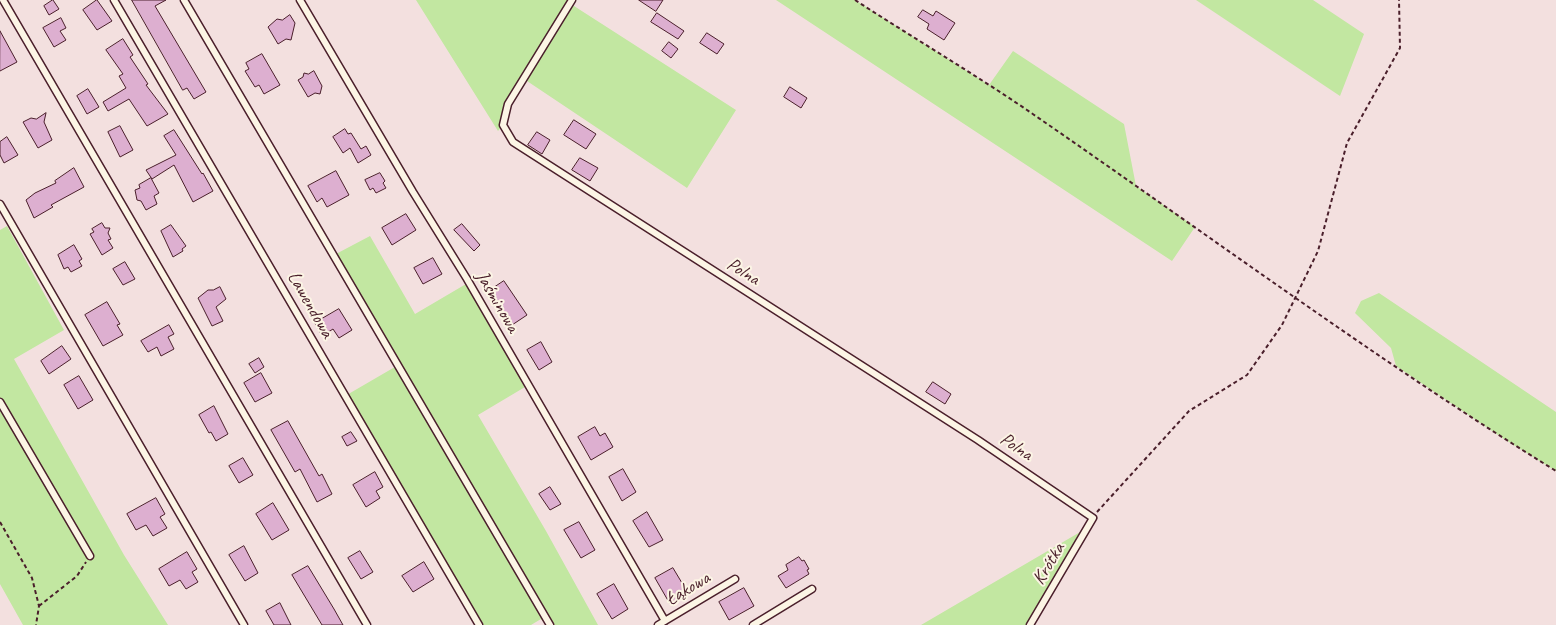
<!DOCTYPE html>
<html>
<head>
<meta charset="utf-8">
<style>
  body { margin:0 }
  canvas { display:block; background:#f3e0df }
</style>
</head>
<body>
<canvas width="1556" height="625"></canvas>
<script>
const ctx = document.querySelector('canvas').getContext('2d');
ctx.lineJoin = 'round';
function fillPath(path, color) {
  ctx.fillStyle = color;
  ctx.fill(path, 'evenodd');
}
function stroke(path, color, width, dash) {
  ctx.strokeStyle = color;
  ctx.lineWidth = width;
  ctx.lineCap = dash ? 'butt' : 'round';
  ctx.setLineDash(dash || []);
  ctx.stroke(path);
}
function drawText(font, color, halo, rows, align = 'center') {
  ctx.font = font + ' Caveat,sans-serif';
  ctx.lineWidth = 4;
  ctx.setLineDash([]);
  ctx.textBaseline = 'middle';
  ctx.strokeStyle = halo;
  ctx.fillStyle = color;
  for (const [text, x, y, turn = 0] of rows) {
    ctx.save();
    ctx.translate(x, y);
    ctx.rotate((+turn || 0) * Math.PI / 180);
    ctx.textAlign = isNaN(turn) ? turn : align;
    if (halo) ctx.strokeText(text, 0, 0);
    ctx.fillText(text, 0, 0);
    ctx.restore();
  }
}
fillPath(new Path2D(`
  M416 0H570L574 6 736 110 687 188 524 79 508 104 503 125 498 131Z
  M776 0H855L989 85 1013 51 1124 124 1136 186 1195 227 1172 261Z
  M1196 0H1313L1364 34 1340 96Z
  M7 226 64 330 14 359 124 555 168 625H23L0 584V230Z
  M370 236 415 314 466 284 525 387 478 415 546 531 598 625H546L541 619 531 625H483L371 437 345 396 400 364 334 255Z
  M1379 293 1556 412V471L1504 439 1396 366 1391 348 1355 313 1361 301Z
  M1087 528 1027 625H921Z`), '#c2e7a1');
const building = new Path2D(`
  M53 0 59 9 49 15 44 6Z
  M97 0 112 21 97 30 83 10Z
  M132 0H166L155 6 206 92 194 99 187 88 183 90Z
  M639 0H663L656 11Z
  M923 10 933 16 936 11 955 23 944 40 927 29 929 24 918 17Z
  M657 13 684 31 678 39 651 22Z
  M290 15 295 23 291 40 286 39 278 44 268 27 277 19 282 20Z
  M61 18 66 28 60 31 66 40 54 47 43 28Z
  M0 31 17 62 0 71Z
  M707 33 724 44 717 54 700 43Z
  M123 39 133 55 130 57 148 84 146 85 168 114 147 126 129 99 108 111 103 102 126 88 119 76 123 74 106 50Z
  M669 42 678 49 671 58 662 51Z
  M262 54 280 85 264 94 259 85 255 87 245 71 249 69 246 63Z
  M314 71 322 86 320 94 315 93 308 97 298 80 303 77 304 73 308 74Z
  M790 87 807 98 801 108 784 97Z
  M88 89 99 107 87 114 77 96Z
  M46 113 44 122 52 140 38 148 23 122 31 118 36 119Z
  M574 120 596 134 586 149 564 135Z
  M120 126 133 150 120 157 108 132Z
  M345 129 348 134 351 133 361 149 366 146 371 155 358 163 350 148 343 153 333 137Z
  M174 130 202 174 203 173 213 191 193 202 174 165 152 179 146 170 176 155 164 136Z
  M537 132 550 140 542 154 528 145Z
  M7 137 18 155 4 163 0 155V142Z
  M580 158 598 168 590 181 572 170Z
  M74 168 84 187 51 205 53 207 34 218 26 200 35 193 56 183 55 181Z
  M336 171 349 195 327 207 322 198 317 202 308 186Z
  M380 173 385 181 383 183 386 188 376 193 373 188 370 190 365 180Z
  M151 178 159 193 154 196 157 204 146 210 141 201 137 200 135 190 140 188 139 185Z
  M406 214 416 230 392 245 382 228Z
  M102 223 105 228H110L108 233 111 239 108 240 113 248 102 255 90 234 94 232 92 229Z
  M462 224 480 245 474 251 454 230Z
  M171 225 186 246 182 249 183 251 173 257 161 231Z
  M74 245 82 259 79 261 82 266 71 272 68 267 64 269 58 255Z
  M433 258 442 274 423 284 414 268Z
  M125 262 135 279 123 285 113 269Z
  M504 281 527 315 509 327 486 293Z
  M220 287 226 299 216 307 223 321 212 326 198 298 208 290H213Z
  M107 302 120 324 117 325 123 335 103 346 85 315Z
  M339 309 352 330 339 338 333 329 322 336 315 323Z
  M169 325 174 334 168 337 174 349 161 356 157 347 148 352 141 341Z
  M541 342 552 362 539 370 527 350Z
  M62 346 71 359 49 374 41 361Z
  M259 358 264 367 255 373 249 364Z
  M261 373 272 393 255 402 244 383Z
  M79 376 93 400 78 409 64 385Z
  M933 382 951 394 945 404 926 392Z
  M214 406 228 434 216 441 211 432 209 433 199 415Z
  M288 421 319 476 322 474 332 494 317 502 300 469 295 472 271 430Z
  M595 427 600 436 605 433 613 447 591 460 578 437Z
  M351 432 357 441 347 446 342 437Z
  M243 458 253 475 239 483 229 466Z
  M623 469 636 492 622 501 609 477Z
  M375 472 383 487 376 491 380 498 366 507 353 485Z
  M550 487 561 504 550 510 539 494Z
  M156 498 165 514 160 517 167 528 153 536 146 525 136 530 127 514Z
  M273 503 289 530 272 540 256 514Z
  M647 512 663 540 649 547 633 521Z
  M579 522 595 550 581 558 564 530Z
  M244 546 258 573 245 581 229 555Z
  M360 551 373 572 361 579 348 558Z
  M187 552 197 569 192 572 198 582 186 589 180 580 169 586 159 569Z
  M799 557 802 561 804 560 809 569 807 570 809 574 786 588 778 576 788 570 786 565Z
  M424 562 434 579 413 592 402 576Z
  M308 566 334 609 343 625H322L292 575Z
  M673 568 688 593 670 604 655 578Z
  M614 584 628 609 612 619 597 594Z
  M744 588 754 606 729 620 719 602Z
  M280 603 291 625H274L266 611Z`);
fillPath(building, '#ddafd0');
stroke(building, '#4a1f2b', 1);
const service = new Path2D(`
  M3 0 367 625
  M114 0 479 625
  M184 0 550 625
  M300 0 413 192 467 279 665 621
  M572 0 508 104 503 125 513 142 978 440 1093 518 1030 625
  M0 204 244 625
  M0 402 90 556
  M658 625 735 579
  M753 625 812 589`);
stroke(service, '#4a1f2b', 9);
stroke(new Path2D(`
  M855 0C912 37 971 72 1027 110 1203 231 1375 359 1556 471
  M1097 512 1189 411 1247 375 1282 325 1318 251 1347 143 1400 48 1399 0
  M0 522 32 578 39 606 36 625
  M39 606 77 576 86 562`), '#4a1f2b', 2, [4, 3]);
stroke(service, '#fcf5e5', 6);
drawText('19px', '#4a1f2b', '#fcf5e5', [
  ["Polna",743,272,32],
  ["Jaśminowa",497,302,60],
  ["Lawendowa",310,305,60],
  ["Polna",1016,447,34],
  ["Krótka",1049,564,-59],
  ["Łąkowa",688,589,-31]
]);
</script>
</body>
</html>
